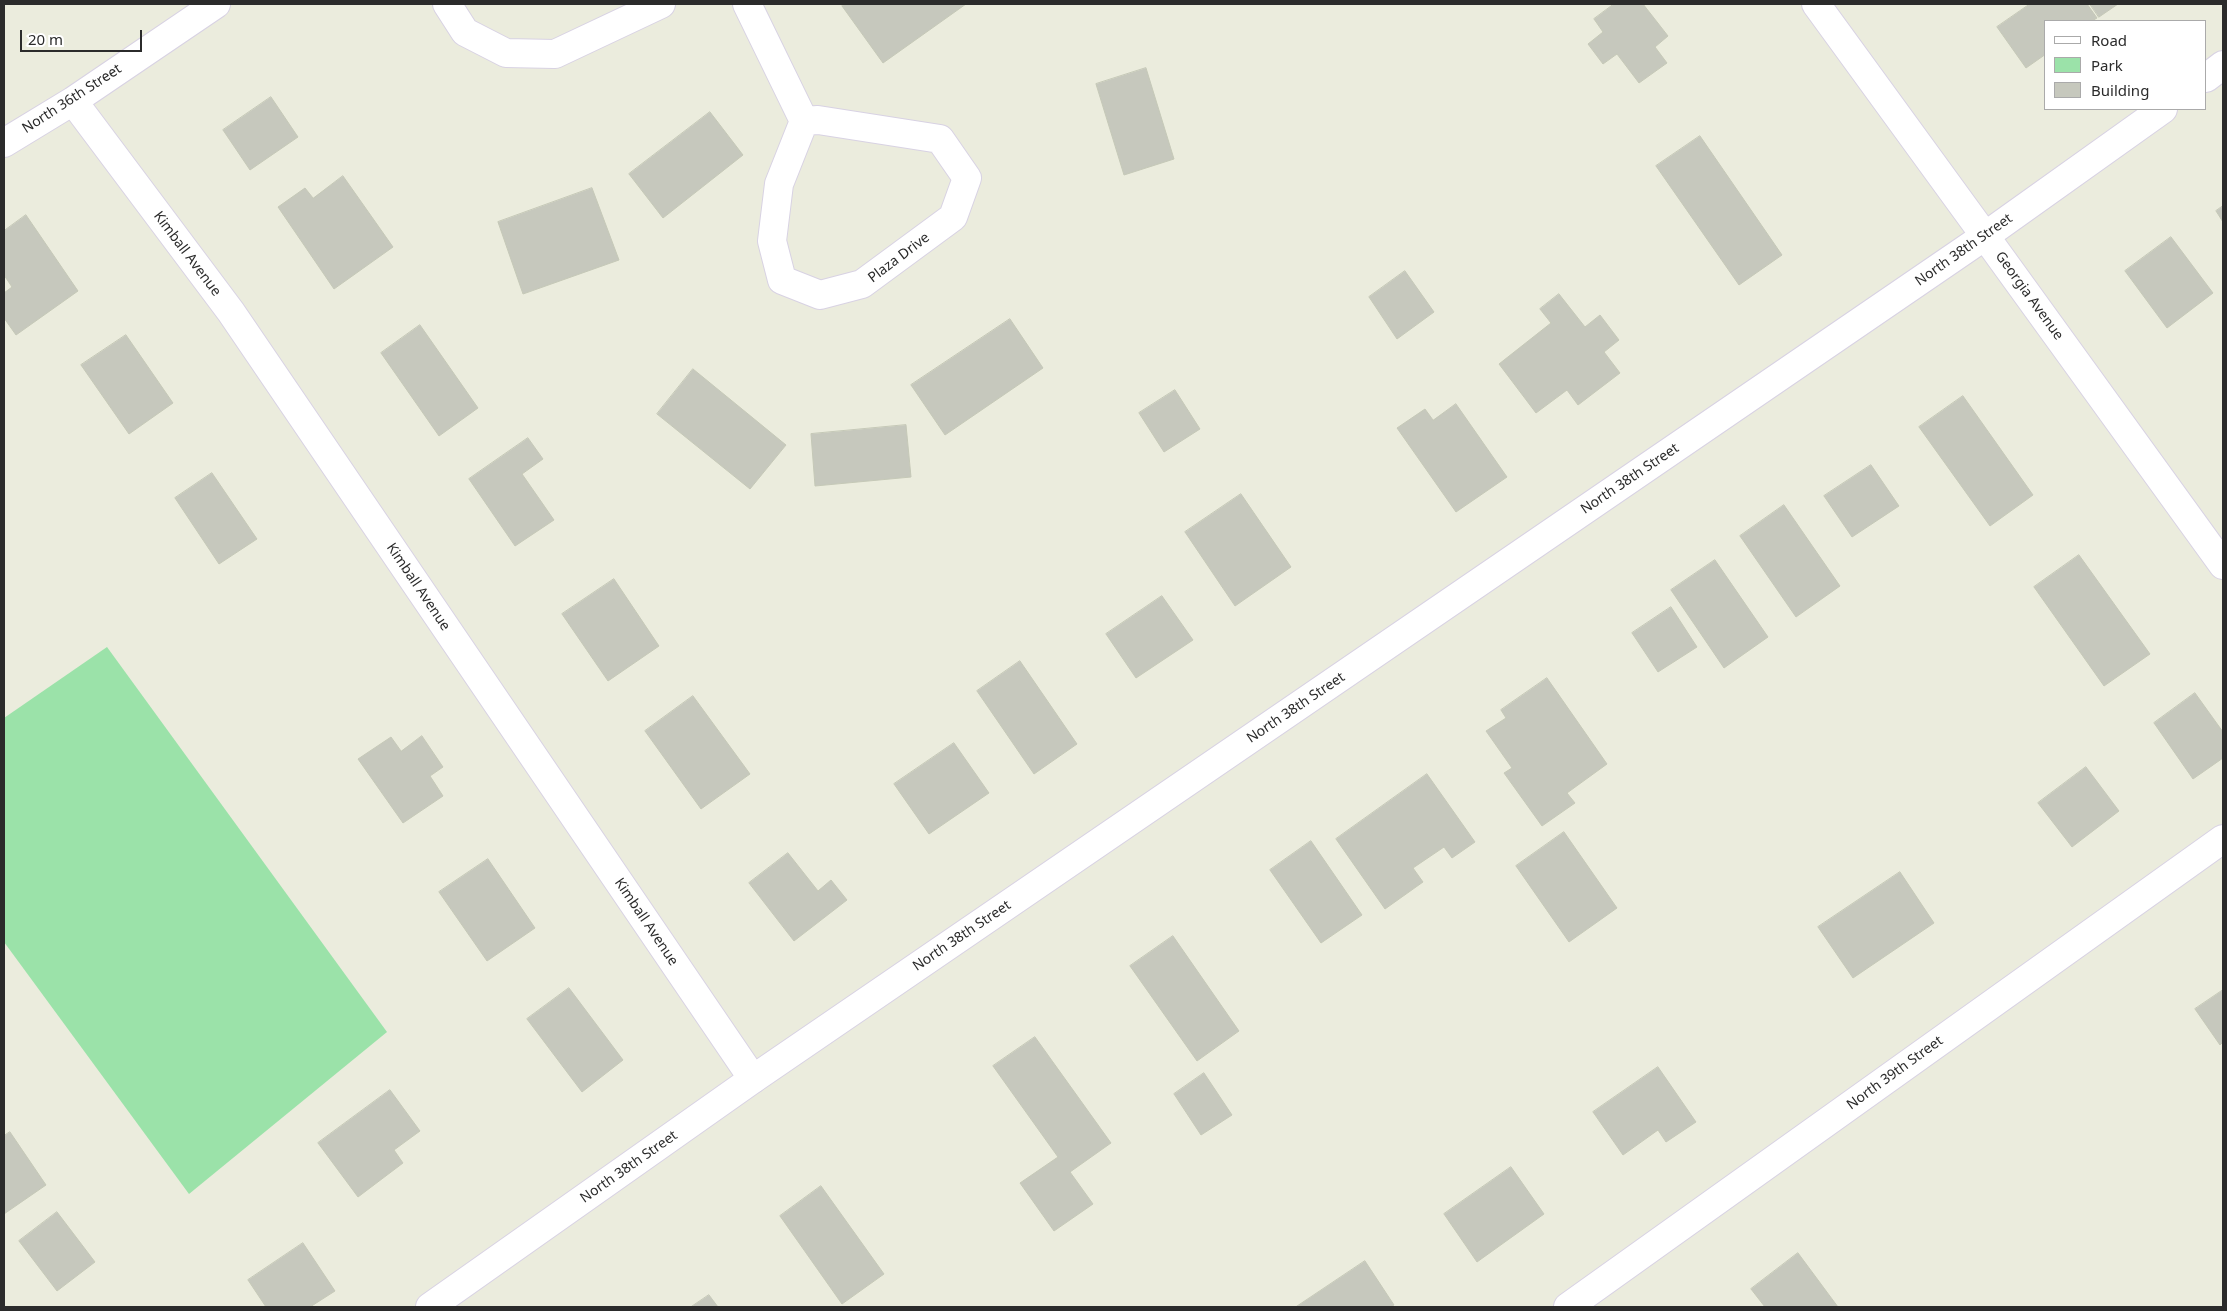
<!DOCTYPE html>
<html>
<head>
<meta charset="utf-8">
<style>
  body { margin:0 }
  #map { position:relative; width:2227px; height:1311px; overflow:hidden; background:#ebecdd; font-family:"Noto Sans",sans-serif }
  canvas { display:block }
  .frame { position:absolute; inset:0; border:5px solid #2b2b2b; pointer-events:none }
  .legend { position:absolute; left:2044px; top:20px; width:162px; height:90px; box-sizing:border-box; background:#fff; border:1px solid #aaa; margin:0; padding:6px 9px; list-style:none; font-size:15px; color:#2b2b2b }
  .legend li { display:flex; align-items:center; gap:10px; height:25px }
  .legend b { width:25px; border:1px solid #aaa }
  .scale { position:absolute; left:20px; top:30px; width:122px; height:22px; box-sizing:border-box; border:2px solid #2b2b2b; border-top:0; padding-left:6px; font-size:15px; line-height:18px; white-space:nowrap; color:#2b2b2b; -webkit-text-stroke:4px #fff; paint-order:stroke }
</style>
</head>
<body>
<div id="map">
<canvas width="2227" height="1311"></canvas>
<div class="frame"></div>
<ul class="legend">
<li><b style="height:6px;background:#fff"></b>Road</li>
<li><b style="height:14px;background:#9be2a9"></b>Park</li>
<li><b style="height:14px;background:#c6c8bd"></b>Building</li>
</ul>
<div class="scale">20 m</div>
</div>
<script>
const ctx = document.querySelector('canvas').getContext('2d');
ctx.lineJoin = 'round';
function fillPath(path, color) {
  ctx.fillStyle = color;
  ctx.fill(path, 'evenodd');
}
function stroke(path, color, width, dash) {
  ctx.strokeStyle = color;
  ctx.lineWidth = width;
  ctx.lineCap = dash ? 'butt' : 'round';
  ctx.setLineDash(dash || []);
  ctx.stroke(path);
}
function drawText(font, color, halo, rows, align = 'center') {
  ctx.font = font + ' "Noto Sans",sans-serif';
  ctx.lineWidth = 4;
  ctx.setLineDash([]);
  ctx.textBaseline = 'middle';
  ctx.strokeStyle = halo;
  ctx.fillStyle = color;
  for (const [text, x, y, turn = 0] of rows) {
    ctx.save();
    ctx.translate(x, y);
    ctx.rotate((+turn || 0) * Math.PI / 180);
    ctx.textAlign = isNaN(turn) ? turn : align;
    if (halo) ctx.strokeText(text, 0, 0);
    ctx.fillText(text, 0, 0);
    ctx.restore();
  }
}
fillPath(new Path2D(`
  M107 647 387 1032 189 1194 4 942V718Z`), '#9be2a9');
const building = new Path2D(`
  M845 4H966L883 63 842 6Z
  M1614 4H1643L1668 36 1655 47 1667 63 1639 83 1617 54 1603 64 1588 44 1603 32 1594 19Z
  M2030 4H2087L2097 18 2092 21H2046V54L2026 68 1997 27Z
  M2090 4H2118L2099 17Z
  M1146 68 1174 159 1124 175 1096 84Z
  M271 97 298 137 250 170 223 130Z
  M710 112 743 155 663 218 629 174Z
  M1700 136 1782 255 1739 285 1656 166Z
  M343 176 393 247 334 289 278 207 305 188 313 198Z
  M592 188 619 260 523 294 498 222Z
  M2223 206V222L2216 211Z
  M26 215 78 291 16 335 4 318V293L12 287 4 275V231Z
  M2171 237 2213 293 2167 328 2125 271Z
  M1405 271 1434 312 1397 339 1369 297Z
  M1559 294 1585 327 1600 315 1619 340 1604 352 1620 373 1578 405 1567 390 1536 413 1499 364 1551 323 1540 309Z
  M1010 319 1043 368 945 435 911 385Z
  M420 325 478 408 439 436 381 353Z
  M126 335 173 403 129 434 81 365Z
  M693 369 786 445 750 489 657 414Z
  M1175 390 1200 429 1164 452 1139 413Z
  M1963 396 2033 495 1990 526 1919 427Z
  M1456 404 1507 477 1456 512 1397 428 1425 409 1433 420Z
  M906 425 911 477 815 486 811 434Z
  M528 438 543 459 522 474 554 520 515 546 469 479Z
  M1871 465 1899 506 1852 537 1824 496Z
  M212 473 257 539 219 564 175 498Z
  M1241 494 1291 567 1235 606 1185 532Z
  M1784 505 1840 586 1796 617 1740 536Z
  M2079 555 2150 654 2104 686 2034 587Z
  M1715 560 1768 637 1724 668 1671 590Z
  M614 579 659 646 608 681 562 614Z
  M1162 596 1193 640 1136 678 1106 634Z
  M1671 607 1697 647 1658 672 1632 633Z
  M1020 661 1077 744 1034 774 977 691Z
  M1547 678 1607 764 1567 793 1575 803 1542 826 1504 773 1512 768 1486 731 1506 718 1501 710Z
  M2195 693 2223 732V758L2193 779 2154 723Z
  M693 696 750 774 701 809 645 731Z
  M422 736 443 767 430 776 443 796 403 823 358 759 391 737 401 751Z
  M954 743 989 793 929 834 894 784Z
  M2086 767 2119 811 2072 847 2038 803Z
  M1427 774 1475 842 1452 858 1444 847 1413 868 1423 882 1385 909 1336 839Z
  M1564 832 1617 908 1569 942 1516 866Z
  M1311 841 1362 915 1321 943 1270 870Z
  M788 853 818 891 831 880 847 900 794 941 749 883Z
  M488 859 535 928 487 961 439 892Z
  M1900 872 1934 923 1853 978 1818 927Z
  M1173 936 1239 1031 1197 1061 1130 966Z
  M569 988 623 1060 582 1092 527 1019Z
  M2223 990V1042L2220 1045 2195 1009Z
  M1035 1037 1111 1143 1070 1172 1093 1204 1054 1231 1020 1183 1058 1157 993 1066Z
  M1658 1067 1696 1122 1666 1142 1658 1130 1623 1155 1593 1112Z
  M1204 1073 1232 1115 1201 1135 1174 1094Z
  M390 1090 420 1131 394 1150 403 1163 358 1197 318 1143Z
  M10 1132 46 1185 4 1214V1136Z
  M1511 1167 1544 1214 1477 1262 1444 1214Z
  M821 1186 884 1274 842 1304 780 1216Z
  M57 1212 95 1262 57 1291 19 1241Z
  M303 1243 335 1291 310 1307H266L248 1280Z
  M1798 1253 1838 1307H1765L1751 1289Z
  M1365 1261 1394 1305 1390 1307H1296Z
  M709 1295 718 1307H691Z`);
fillPath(building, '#c6c8bd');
stroke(building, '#c5c8b7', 1);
const street = new Path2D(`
  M447 4 465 32 506 53 555 54 661 4
  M747 4 804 121
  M1816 4 1985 236
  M73 101 231 312 753 1079
  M818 120 940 139 967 178 953 217 862 284 820 295 782 280 772 241 779 184 804 121Z
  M4 143 73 101 216 4
  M1568 1307 2223 839`);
const secondary = new Path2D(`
  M2206 78 2223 65
  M1985 236 2223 565
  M430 1307 753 1079 1985 236 2163 109`);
stroke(street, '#d8d2e3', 30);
stroke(secondary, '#d8d2e3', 30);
stroke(street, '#fff', 28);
stroke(secondary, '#fff', 28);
drawText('14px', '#2b2b2b', '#fff', [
  ["North 36th Street",72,99,-33],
  ["North 38th Street",1964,250,-35],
  ["Kimball Avenue",187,254,53],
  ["Plaza Drive",899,258,-37],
  ["Georgia Avenue",2029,296,54],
  ["North 38th Street",1630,479,-34],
  ["Kimball Avenue",418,587,56],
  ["North 38th Street",1296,708,-34],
  ["Kimball Avenue",646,922,56],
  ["North 38th Street",962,936,-34],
  ["North 39th Street",1895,1073,-36],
  ["North 38th Street",629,1167,-35]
]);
</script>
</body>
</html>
